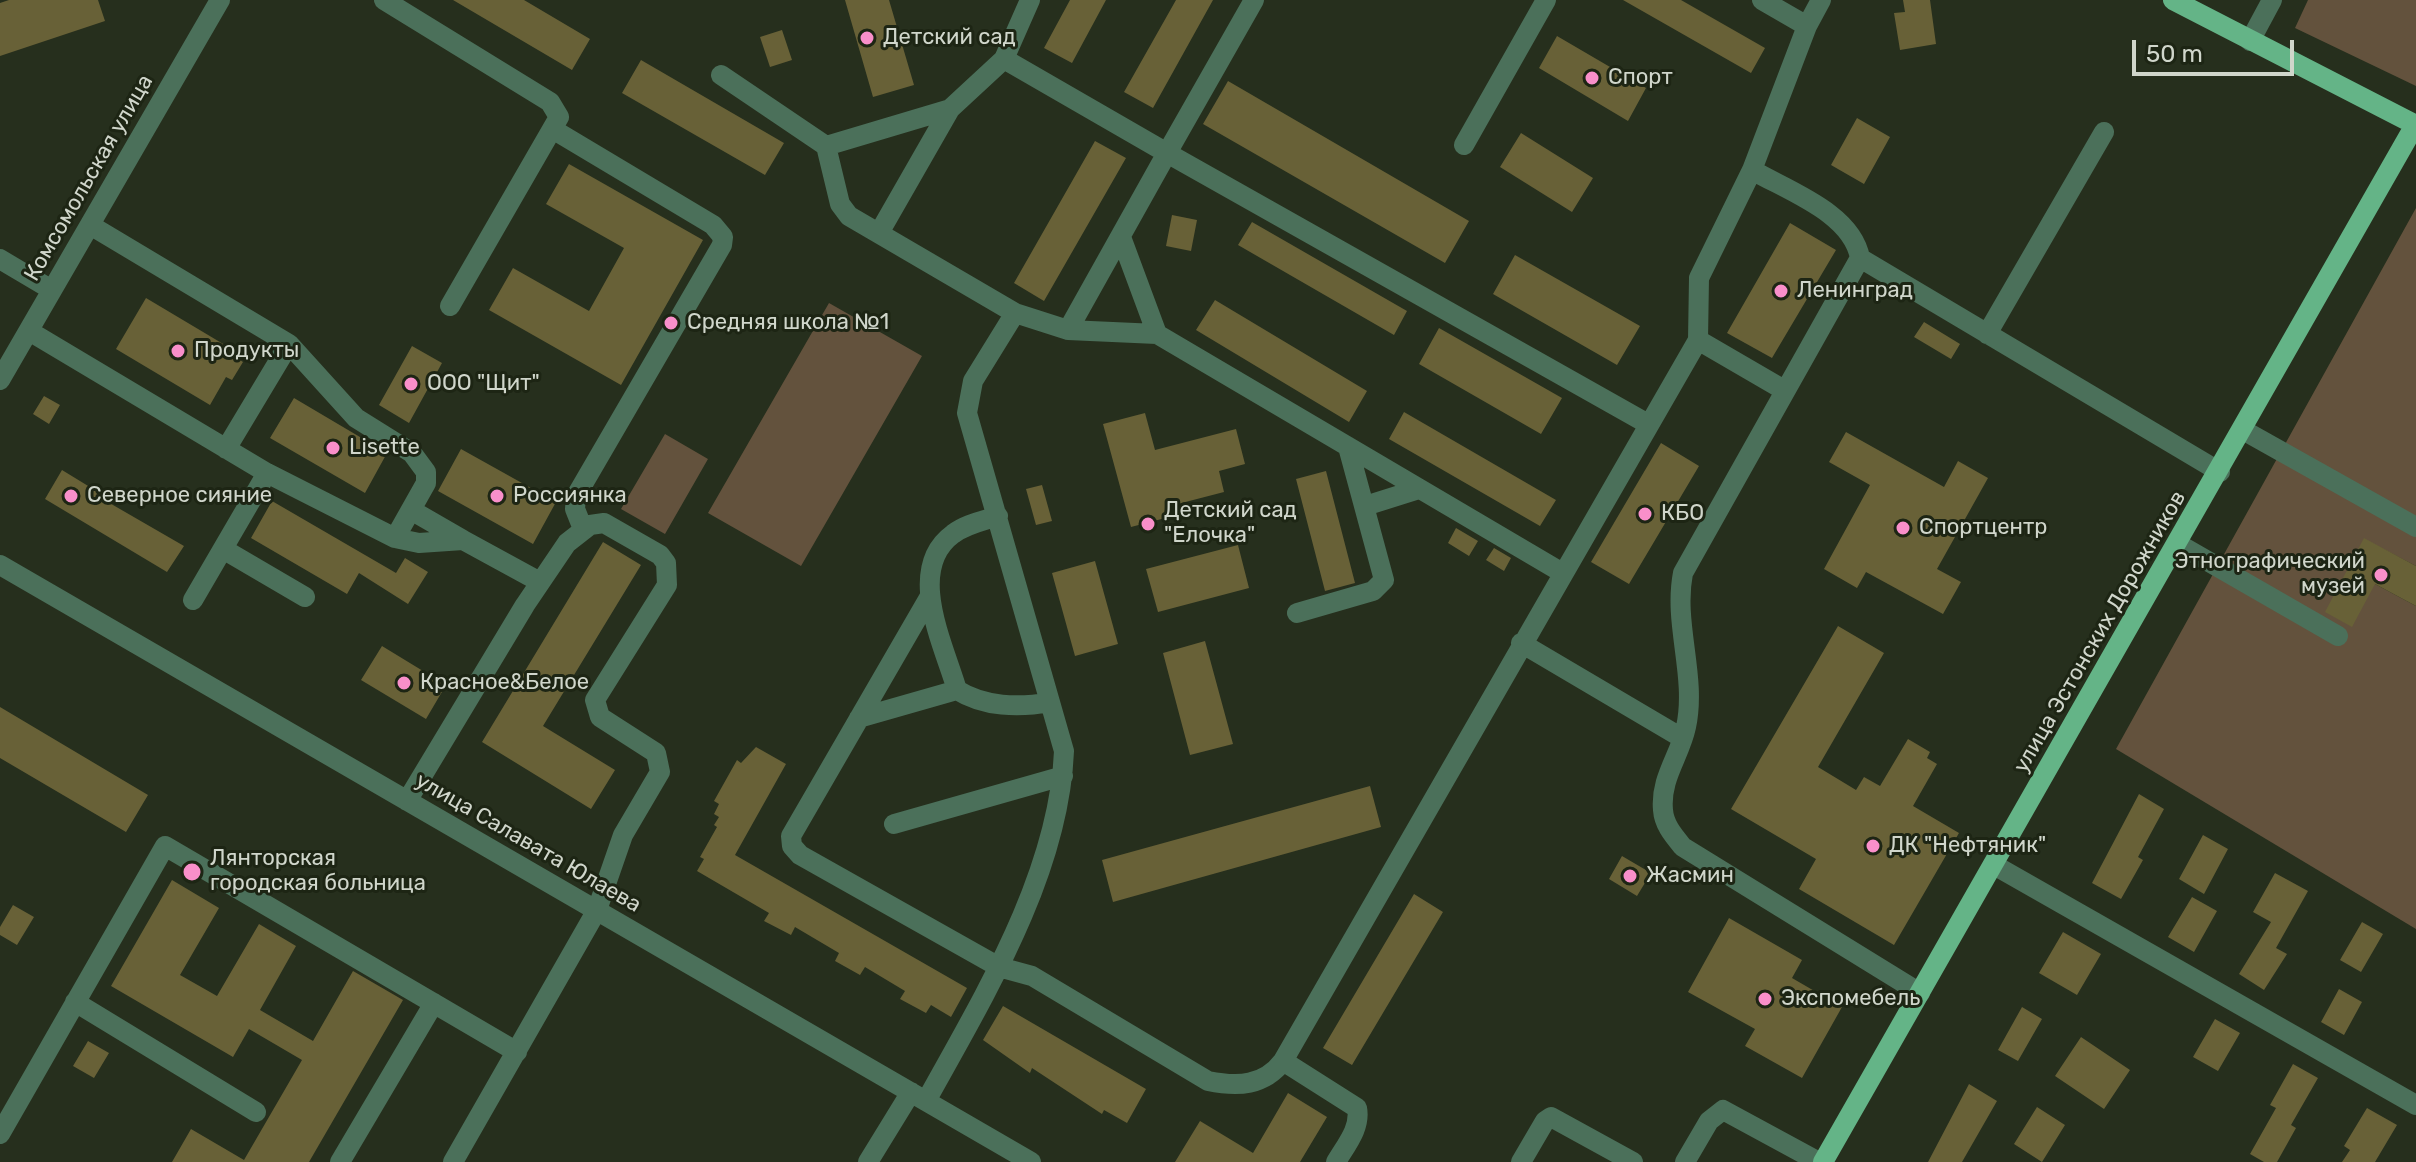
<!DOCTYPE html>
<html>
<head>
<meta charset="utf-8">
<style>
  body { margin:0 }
  #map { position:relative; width:2416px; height:1162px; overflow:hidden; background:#262f1d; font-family:Rubik,sans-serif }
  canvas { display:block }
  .scale { position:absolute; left:2132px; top:40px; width:162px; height:36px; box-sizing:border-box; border:4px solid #d0d6cb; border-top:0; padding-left:10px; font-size:24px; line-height:28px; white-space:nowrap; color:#d0d6cb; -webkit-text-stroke:6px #1d2514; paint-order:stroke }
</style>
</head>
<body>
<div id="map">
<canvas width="2416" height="1162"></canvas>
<div class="scale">50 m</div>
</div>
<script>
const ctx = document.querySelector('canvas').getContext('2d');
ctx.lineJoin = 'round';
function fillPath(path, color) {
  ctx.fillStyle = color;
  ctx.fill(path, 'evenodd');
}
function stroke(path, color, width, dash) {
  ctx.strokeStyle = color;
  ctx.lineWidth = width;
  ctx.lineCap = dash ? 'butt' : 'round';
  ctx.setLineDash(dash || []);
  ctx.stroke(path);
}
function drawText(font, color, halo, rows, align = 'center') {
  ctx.font = font + ' Rubik,sans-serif';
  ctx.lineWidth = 6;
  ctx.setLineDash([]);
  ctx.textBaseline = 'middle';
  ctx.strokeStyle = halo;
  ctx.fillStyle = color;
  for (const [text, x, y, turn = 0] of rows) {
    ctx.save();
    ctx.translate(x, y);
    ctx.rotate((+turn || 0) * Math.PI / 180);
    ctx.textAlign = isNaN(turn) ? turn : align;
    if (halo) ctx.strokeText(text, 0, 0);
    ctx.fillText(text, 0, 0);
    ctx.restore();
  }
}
fillPath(new Path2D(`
  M2308 0H2416V86L2295 28Z
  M2416 208V566L2364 539 2375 584 2416 606V929L2116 749Z
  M829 303 922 356 801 566 708 513Z
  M665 434 708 459 665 534 621 509Z`), '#63523d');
fillPath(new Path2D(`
  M9 0H98L105 21 0 56V3Z
  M453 0H524L590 39 572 70Z
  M845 0H889L914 85 873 97Z
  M1070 0H1106L1072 63 1044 48Z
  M1176 0H1213L1153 108 1124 92Z
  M1623 0H1681L1765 48 1751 73Z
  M1903 0H1930L1936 44 1900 50 1894 13 1905 12Z
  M782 30 792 60 770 67 760 37Z
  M1557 36 1646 88 1628 121 1539 68Z
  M641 60 784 143 765 175 622 93Z
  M1228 81 1469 221 1445 263 1203 124Z
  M1857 118 1890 137 1864 184 1831 165Z
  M1521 133 1593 178 1572 212 1500 167Z
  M1095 141 1126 158 1044 301 1014 283Z
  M569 164 703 240 621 385 489 310 513 268 589 311 624 248 546 204Z
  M1172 215 1197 220 1191 251 1166 246Z
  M1252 222 1407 311 1394 335 1238 245Z
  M1790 223 1836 250 1772 358 1727 333Z
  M1515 255 1640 326 1617 365 1493 294Z
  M146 298 240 354 237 358 243 362 232 380 226 377 210 405 116 349Z
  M1215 300 1367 391 1349 422 1196 330Z
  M1924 322 1960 344 1951 359 1914 337Z
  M1439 328 1562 398 1541 434 1419 364Z
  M412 346 442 363 409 423 379 405Z
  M44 396 60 405 49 424 33 414Z
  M294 398 387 453 365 493 270 438Z
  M1404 412 1556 500 1540 526 1389 439Z
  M1145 413 1155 450 1236 429 1245 464 1219 471 1224 492 1170 506 1173 516 1131 527 1103 424Z
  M1846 432 1944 487 1958 461 1988 478 1937 569 1961 582 1943 614 1866 572 1857 588 1824 569 1870 485 1829 462Z
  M1661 443 1699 466 1629 584 1591 562Z
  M461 449 556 502 533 544 438 491Z
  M62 470 98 492 97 494 113 505 184 546 167 572 45 499Z
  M1326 471 1355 583 1325 591 1296 479Z
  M1042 485 1052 521 1036 525 1026 489Z
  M272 501 396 573 405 558 428 572 408 604 359 573 347 594 251 538Z
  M1456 528 1478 541 1469 556 1448 543Z
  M2364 538 2416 566V606L2375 584 2352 627 2325 612Z
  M603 542 641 565 543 726 615 770 591 809 482 742Z
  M1238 545 1249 588 1158 612 1146 569Z
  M1494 548 1511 558 1504 571 1486 560Z
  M1095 561 1118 644 1075 656 1052 573Z
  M1838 626 1884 653 1818 767 1856 790 1864 777 1880 786 1908 739 1930 752 1927 758 1937 764 1913 806 1959 833 1894 945 1799 889 1816 859 1731 809Z
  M1205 641 1233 744 1190 755 1163 653Z
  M382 646 446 685 426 719 361 680Z
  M0 707 148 795 126 832 0 758Z
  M756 747 786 764 735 855 967 988 951 1017 931 1005 926 1013 900 999 905 991 865 967 860 975 835 961 839 953 795 927 791 935 764 921 769 913 697 871 704 859 700 857 717 827 714 825 719 817 714 814 719 804 714 801 737 760 741 763Z
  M1370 786 1381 827 1113 902 1102 860Z
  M2139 794 2164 809 2138 857 2143 860 2121 899 2092 883Z
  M2203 835 2228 849 2204 894 2179 879Z
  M1622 856 1651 873 1637 896 1609 879Z
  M2275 873 2308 891 2276 948 2287 954 2264 990 2239 974 2271 922 2253 912Z
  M172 880 219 908 180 975 217 996 259 924 296 946 260 1010 313 1041 353 971 403 1000 309 1162H172L191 1129 244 1160 302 1060 249 1029 233 1057 111 986Z
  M1414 894 1443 912 1352 1065 1323 1048Z
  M2192 897 2217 911 2194 952 2168 937Z
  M13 905 34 917 17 945 0 935V927Z
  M1729 918 1802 960 1792 978 1842 1007 1802 1078 1745 1046 1755 1029 1688 992Z
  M2362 922 2383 934 2361 972 2340 960Z
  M2063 932 2101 954 2077 995 2039 973Z
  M2339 989 2362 1002 2344 1035 2321 1022Z
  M1003 1006 1146 1089 1127 1123 1104 1110 1102 1114 1032 1068 1030 1073 983 1040Z
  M2022 1007 2042 1019 2018 1061 1998 1050Z
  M2215 1019 2240 1033 2218 1071 2193 1057Z
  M2081 1037 2130 1070 2104 1109 2055 1076Z
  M88 1041 109 1053 94 1078 73 1066Z
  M2293 1064 2318 1078 2291 1125 2296 1128 2277 1162H2264L2250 1154 2276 1108 2270 1105Z
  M1969 1084 1997 1101 1962 1162H1928Z
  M1288 1093 1327 1117 1300 1162H1175L1200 1121 1253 1153Z
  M2037 1107 2065 1125 2042 1162 2014 1144Z
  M2367 1108 2397 1125 2375 1162H2342L2350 1150 2344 1146Z`), '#686137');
stroke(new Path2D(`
  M384 0 550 102 559 117 450 306
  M1030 0 1004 59 1167 153 1254 0
  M1762 0 1807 26 1821 0
  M1807 26 1752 170C1788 191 1852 213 1860 258L1683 573C1673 624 1697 676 1686 727 1680 756 1660 778 1663 810 1664 825 1674 836 1683 847L1920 993
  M2250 41 2272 0
  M721 75 826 146 950 109
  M554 130 713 225 723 237 722 245 576 496 575 509 583 529
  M1464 145 1546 0
  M826 146 840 204 849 216 1015 313 1068 330 1157 334 1561 572
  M90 225 289 344 226 449
  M879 233 950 109 1004 59
  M1121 237 1157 334
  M1860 258 2220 472
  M0 259 52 290
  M1068 330 1167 153 1648 424
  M29 331 267 473 395 538 419 543 463 540 540 582
  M1987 334 2104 132
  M1698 340 1784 390
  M289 344 356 418 412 453 426 472V483L395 538
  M0 380 220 0
  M2243 430 2416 527
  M1365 506 1419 489
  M411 510 463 540
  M2178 544 2338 636
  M223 549 305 597
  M0 565 1031 1162
  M930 596 791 836 792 846 800 855 999 967 1032 976 1208 1081C1238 1087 1264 1086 1283 1061L1698 340 1699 278 1752 170
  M193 600 267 473
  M1297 613 1373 591 1384 580 1348 447
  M1521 643 1682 738
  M957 690C944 645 905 569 953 534 966 524 983 521 998 516
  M859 718 957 690C984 707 1019 708 1050 702
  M407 801 525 605 567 543 590 525 604 523 660 555 666 563 667 585 595 700 600 717 656 753 660 772 623 835 597 910 453 1162
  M894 824 1063 776
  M1994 865 2416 1105
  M75 1002 256 1112
  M1283 1061 1357 1108C1361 1128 1346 1145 1336 1162
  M926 1101C984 996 1059 874 1064 751L967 413 973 381 1015 313
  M0 1134 165 846 517 1052
  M340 1162 434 1003
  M868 1162 911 1092
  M1521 1162 1545 1121 1551 1117 1633 1162
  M1685 1162 1709 1121 1723 1110 1819 1162`), '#4b705a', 20);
stroke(new Path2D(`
  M2173 0 2416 125
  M1823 1162 2415 125`), '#64b487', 20);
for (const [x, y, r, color] of [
  [867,38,8,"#f98fca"],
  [1592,78,8,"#f98fca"],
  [1781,291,8,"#f98fca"],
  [671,323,8,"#f98fca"],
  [178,351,8,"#f98fca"],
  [411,384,8,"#f98fca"],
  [333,448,8,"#f98fca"],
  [71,496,8,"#f98fca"],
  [497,496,8,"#f98fca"],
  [1645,514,8,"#f98fca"],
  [1148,524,8,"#f98fca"],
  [1903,528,8,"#f98fca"],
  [2381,575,8,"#f98fca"],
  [404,683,8,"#f98fca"],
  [1873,846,8,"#f98fca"],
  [192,872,10,"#f98fca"],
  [1630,876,8,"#f98fca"],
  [1765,999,8,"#f98fca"]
]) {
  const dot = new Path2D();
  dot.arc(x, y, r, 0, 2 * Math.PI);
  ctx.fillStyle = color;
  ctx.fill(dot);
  stroke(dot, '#1d2514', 3);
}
drawText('22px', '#d0d6cb', '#1d2514', [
  ["Детский сад",883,38],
  ["Спорт",1608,78],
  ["Ленинград",1797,291],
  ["Средняя школа №1",687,323],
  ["Продукты",194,351],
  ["ООО \"Щит\"",427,384],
  ["Lisette",349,448],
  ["Северное сияние",87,496],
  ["Россиянка",513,496],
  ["Детский сад",1164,511],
  ["\"Елочка\"",1164,536],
  ["КБО",1661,514],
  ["Спортцентр",1919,528],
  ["Этнографический",2365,562,"right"],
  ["музей",2365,587,"right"],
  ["Красное&Белое",420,683],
  ["ДК \"Нефтяник\"",1889,846],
  ["Лянторская",210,859],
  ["городская больница",210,884],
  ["Жасмин",1646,876],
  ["Экспомебель",1781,999]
], 'left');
drawText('22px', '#d0d6cb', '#1d2514', [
  ["Комсомольская улица",89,178,-60],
  ["улица Эстонских Дорожников",2100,632,-60],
  ["улица Салавата Юлаева",528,843,30]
]);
</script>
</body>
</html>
